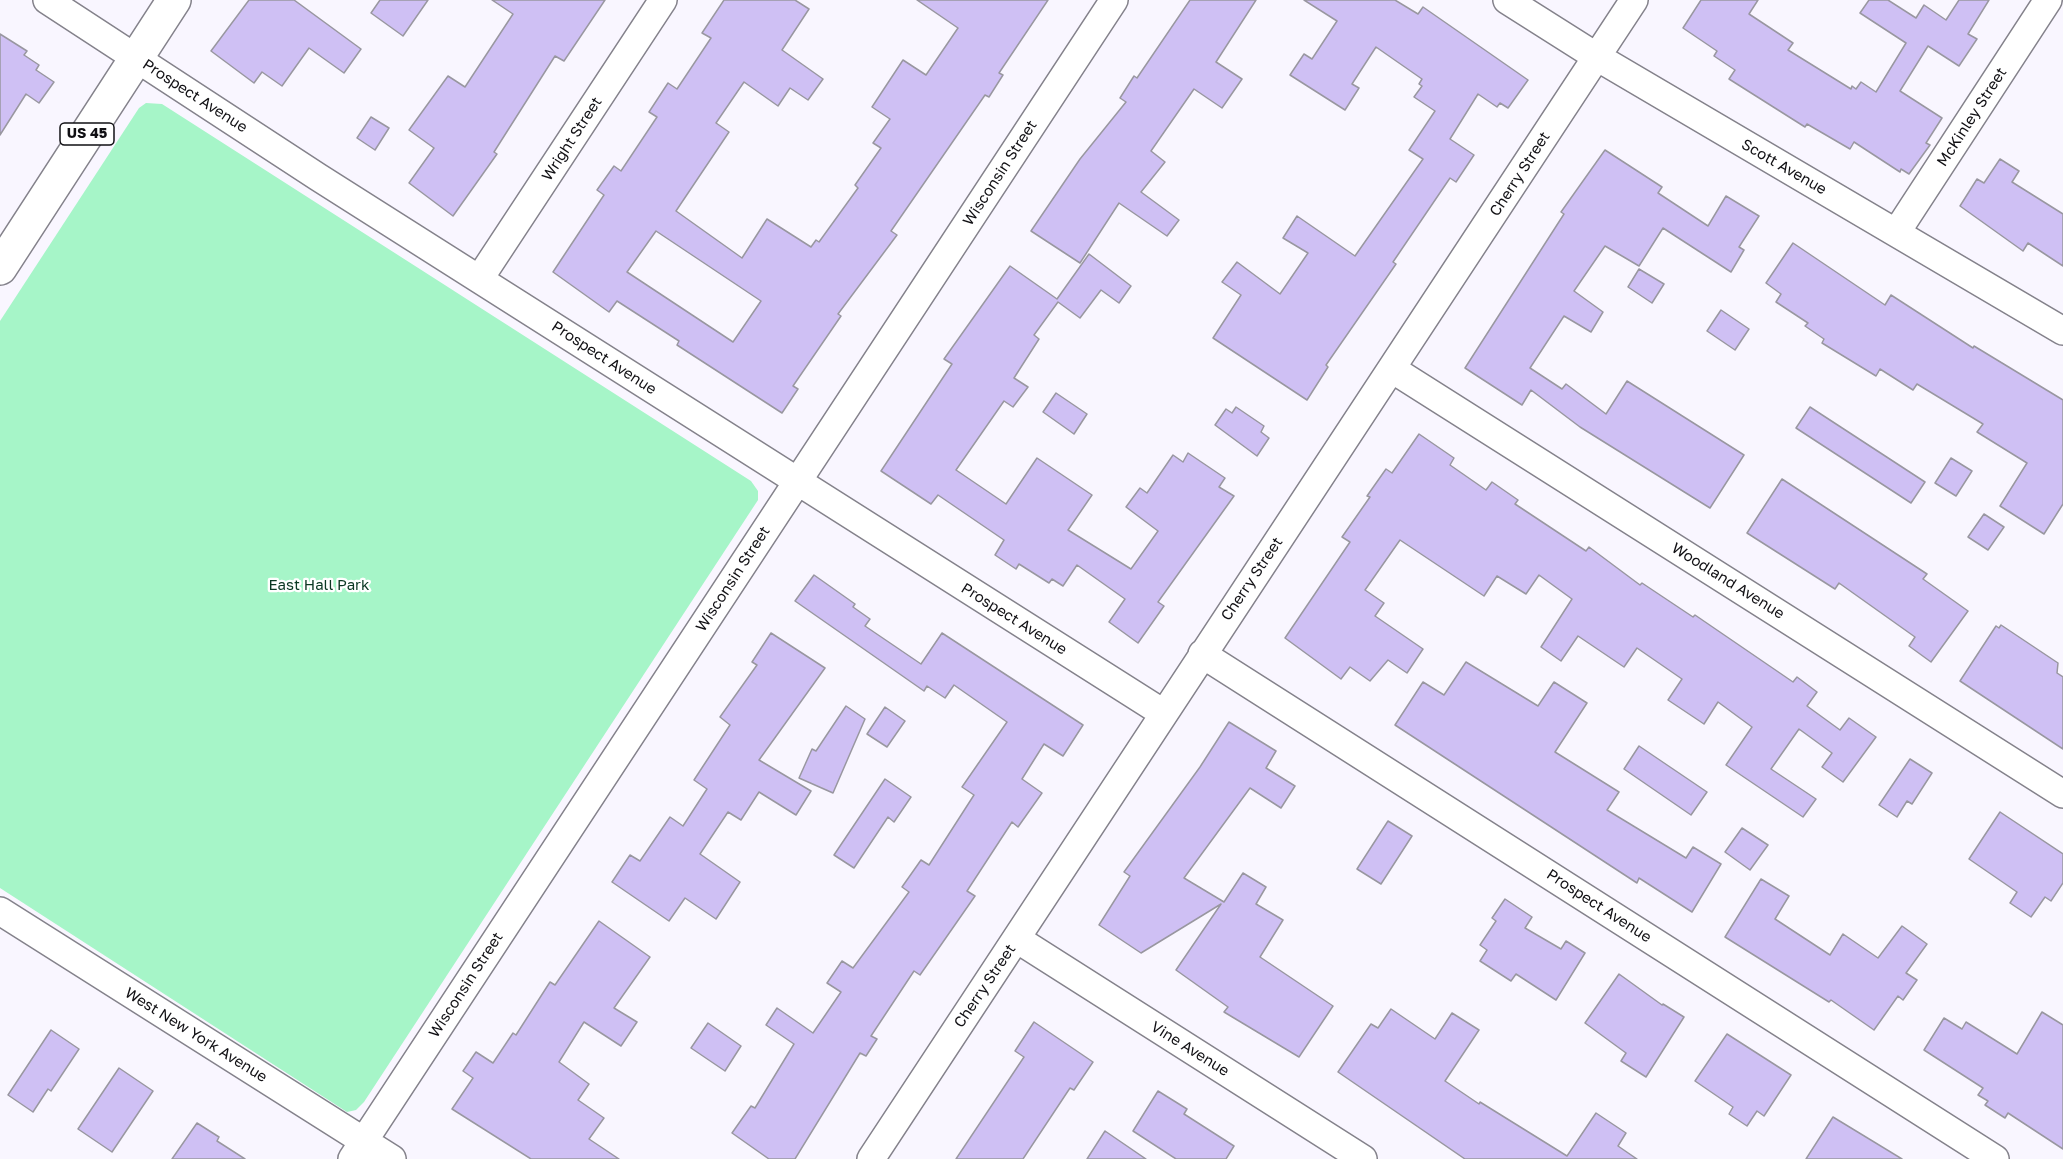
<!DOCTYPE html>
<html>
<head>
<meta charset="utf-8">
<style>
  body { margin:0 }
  canvas { display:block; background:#f9f6ff }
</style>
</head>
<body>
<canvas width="2063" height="1159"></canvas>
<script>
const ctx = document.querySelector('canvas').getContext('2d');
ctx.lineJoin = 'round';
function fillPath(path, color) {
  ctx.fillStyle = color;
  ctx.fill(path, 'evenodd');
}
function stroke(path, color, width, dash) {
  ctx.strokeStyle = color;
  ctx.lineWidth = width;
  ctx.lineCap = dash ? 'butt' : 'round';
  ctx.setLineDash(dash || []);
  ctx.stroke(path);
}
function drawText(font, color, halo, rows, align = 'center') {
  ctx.font = font + ' "Golos Text",sans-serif';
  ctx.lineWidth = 4.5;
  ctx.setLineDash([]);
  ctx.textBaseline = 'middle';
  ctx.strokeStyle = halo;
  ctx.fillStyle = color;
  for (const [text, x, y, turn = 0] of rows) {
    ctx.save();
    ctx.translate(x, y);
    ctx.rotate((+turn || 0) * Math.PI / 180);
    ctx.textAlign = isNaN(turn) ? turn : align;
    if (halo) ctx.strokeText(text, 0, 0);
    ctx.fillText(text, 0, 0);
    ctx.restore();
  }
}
fillPath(new Path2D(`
  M146 103 162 104 751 481 758 491V500L364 1102 356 1110 347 1112 0 888V321L139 108Z`), '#a6f5c8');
const building = new Path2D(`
  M249 0H294L361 49 344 73 309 48 282 86 262 72 254 83 211 51Z
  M380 0H428L403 36 371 13Z
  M492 0H605L564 61 555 56 494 152 497 154 453 216 409 183 434 148 409 130 448 76 465 87 513 14Z
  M724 0H795L809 9 782 50 823 79 808 100 790 88 778 106 744 82 716 123 729 132 676 211 742 258 767 219 811 247 816 240 819 242 858 188 855 185 881 148 873 143 890 119 872 107 903 60 926 75 958 28 917 0H1048L999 73 1003 75 989 97 985 95 891 231 897 235 838 314 841 316 793 386 798 389 782 413 677 345 679 341 617 301 609 312 553 272 604 195 597 190 614 166 621 171 657 117 649 112 668 83 677 89 711 38 702 33ZM656 231 761 301 733 342 627 272Z
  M1190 0H1256L1216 62 1242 79 1222 108 1194 89 1151 151 1165 162 1141 192 1179 220 1167 236 1119 203 1080 263 1031 231 1080 159 1126 102 1120 98 1134 76 1137 78Z
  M1304 0H1395L1418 14 1423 7 1528 80 1508 108 1500 103 1497 107 1478 94 1450 139 1474 155 1456 182 1450 178 1393 262 1396 264 1326 365 1328 367 1307 400 1213 338 1241 295 1222 282 1237 262 1280 294 1308 253 1283 238 1297 216 1355 256 1423 159 1409 150 1435 111 1414 97 1422 86 1419 84 1422 79 1376 47 1352 84 1359 88 1345 110 1290 75 1304 54 1312 59 1337 21Z
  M1701 0H1758L1749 14 1793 43 1788 50 1851 89 1852 86 1856 89 1861 82 1876 92 1906 43 1860 13 1869 0H1888L1916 18 1924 5 1946 20 1959 0H1989L1968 34 1977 39 1959 66 1928 46 1900 91 1942 118 1926 143 1930 145 1909 174 1901 169 1900 172 1854 142 1850 149 1807 124 1805 127 1729 79 1735 70 1714 56 1717 51 1683 28Z
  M0 34 27 51 24 55 39 65 36 70 54 82 39 103 26 94 0 135Z
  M371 117 389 128 375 150 357 138Z
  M1605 150 1662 187 1658 193 1708 226 1726 196 1759 216 1739 247 1744 250 1731 272 1663 228 1639 266 1605 246 1574 291 1603 312 1591 332 1564 316 1530 368 1562 389 1566 384 1606 414 1627 381 1744 455 1710 508 1580 427 1531 390 1522 405 1465 368 1564 214 1561 212Z
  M2000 159 2019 171 2012 182 2063 214V266L2028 243 2023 251 1960 206 1977 179 1984 183Z
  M1793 243 1885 305 1891 295 1973 348 1974 346 2063 400V504L2044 534 2000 506 2027 463 1977 432 1983 424 1917 384 1913 390 1880 369 1876 376 1822 343 1824 339 1805 326 1808 323 1776 302 1781 294 1766 283Z
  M1089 254 1131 286 1119 303 1101 290 1080 318 1058 302 1034 335 1039 339 1014 378 1028 387 1013 407 1004 401 956 470 1006 504 1037 458 1092 495 1068 530 1131 569 1158 531 1126 507 1140 488 1147 493 1173 455 1183 462 1188 453 1225 478 1219 487 1234 496 1158 602 1164 606 1138 643 1109 622 1125 599 1077 565 1063 586 1052 579 1049 583 1019 564 1016 569 995 555 1004 540 938 495 931 504 881 471 952 364 944 359 1010 266 1057 299Z
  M1639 269 1664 284 1652 303 1628 287Z
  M1721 310 1749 329 1735 350 1707 331Z
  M1056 393 1087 414 1074 434 1043 412Z
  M1236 407 1264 426 1261 432 1269 438 1257 456 1215 425 1226 409 1232 413Z
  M1810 407 1925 482 1911 503 1796 428Z
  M1419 434 1454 458 1450 465 1486 490 1492 482 1518 500 1515 504 1586 551 1589 547 1640 585 1642 583 1693 617 1695 615 1793 682 1797 677 1817 692 1807 706 1840 730 1849 718 1876 737 1843 782 1822 767 1832 753 1799 729 1771 769 1816 799 1803 817 1726 765 1752 727 1718 702 1704 724 1668 700 1682 679 1637 648 1624 667 1578 636 1561 661 1541 647 1572 599 1539 575 1526 594 1497 576 1484 596 1400 540 1365 590 1384 603 1375 616 1423 649 1407 673 1388 660 1370 681 1350 667 1341 679 1285 638 1350 542 1342 537 1370 497 1367 496 1386 469 1392 473Z
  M1951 458 1972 471 1956 496 1935 483Z
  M1782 479 1927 574 1923 579 1968 611 1931 662 1909 646 1915 637 1839 583 1835 589 1747 533Z
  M1984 514 2004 527 1988 550 1968 537Z
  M814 575 855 604 853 607 870 619 865 626 921 664 942 633 1083 725 1063 756 1044 744 1022 779 1042 793 1018 827 1012 822 967 891 975 896 920 975 914 971 871 1036 877 1039 866 1056 860 1053 795 1159H769L732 1133 751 1106 755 1108 794 1044 766 1025 777 1008 813 1033 841 992 827 983 842 961 853 968 909 892 902 887 921 860 929 865 974 795 962 787 1007 722 954 685 945 698 927 686 924 691 795 601Z
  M2001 625 2058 663 2057 673 2063 677V749L1960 681 1996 626 1999 628Z
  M771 633 825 668 759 760 811 791 796 815 759 792 741 820 728 812 700 854 740 882 716 919 685 898 669 921 612 882 630 855 640 861 670 817 683 826 707 789 694 780 730 725 720 717 757 665 752 662Z
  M1466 662 1538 706 1554 682 1587 703 1555 752 1619 792 1607 810 1686 858 1693 847 1721 864 1692 912 1639 878 1637 883 1395 725 1423 682 1444 695Z
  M846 706 865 719 833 793 799 778 812 749 816 751Z
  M885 707 905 721 887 747 867 734Z
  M1229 722 1276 751 1266 768 1295 786 1281 808 1250 788 1184 878 1224 902 1243 873 1266 887 1256 904 1283 920 1260 957 1333 1006 1299 1057 1224 1012 1228 1007 1176 970 1221 904 1141 953 1099 925 1130 876 1124 872 1200 767Z
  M1639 746 1707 792 1691 815 1624 769Z
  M1910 759 1932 773 1912 804 1907 801 1897 817 1879 805Z
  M885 779 911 797 894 822 888 817 854 868 834 855Z
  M2000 812 2063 854V883L2051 901 2045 897 2031 917 2010 903 2017 892 1969 859Z
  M1388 821 1412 836 1381 884 1357 869Z
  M1742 828 1768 845 1750 870 1725 852Z
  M1761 879 1789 896 1775 919 1830 955 1843 934 1878 958 1902 926 1927 944 1906 973 1917 980 1903 1000 1898 996 1874 1030 1831 1000 1829 1002 1725 937Z
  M1505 899 1532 917 1525 928 1561 949 1566 941 1585 953 1556 1000 1516 974 1511 981 1480 961 1487 950 1480 945 1496 921 1492 918Z
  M599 921 650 957 614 1008 637 1022 621 1046 584 1022 559 1062 589 1084 578 1100 604 1118 589 1139 619 1159H531L452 1109 473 1078 463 1071 476 1052 493 1063 513 1033 516 1035 550 982 555 985Z
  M1619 974 1662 1005 1663 1004 1684 1017 1646 1077 1621 1061 1626 1053 1585 1023Z
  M1391 1009 1435 1039 1452 1013 1479 1030 1445 1081 1479 1104 1480 1102 1567 1156 1596 1113 1626 1133 1618 1146 1637 1159H1465L1338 1072 1371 1024 1378 1028Z
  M2042 1012 2063 1025V1149L2008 1113 2005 1118 1985 1105 1988 1101 1978 1095 1983 1088 1924 1050 1944 1018 1962 1029 1966 1022 2017 1054Z
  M1034 1022 1093 1062 1074 1090 1070 1088 1023 1159H956L1024 1057 1015 1051Z
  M708 1023 741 1046 725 1071 691 1048Z
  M51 1030 79 1049 51 1091 48 1089 33 1112 8 1095Z
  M1727 1034 1791 1075 1764 1116 1757 1111 1747 1126 1729 1114 1733 1107 1695 1081Z
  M119 1068 153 1091 112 1152 78 1129Z
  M1158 1091 1187 1109 1184 1114 1234 1146 1226 1159H1176L1133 1131Z
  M1833 1117 1902 1159H1806Z
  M197 1123 219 1137 217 1141 245 1159H172Z
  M1105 1131 1146 1159H1087Z`);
fillPath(building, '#cfc0f4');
stroke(building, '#9997a0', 1.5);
const minor = new Path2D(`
  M47 0 318 177 1163 713
  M1507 0 1597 57 2063 331
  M1896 233 2048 0
  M480 278 663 0
  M1392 369 2063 794
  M1202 654 1995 1159
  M0 911 392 1159
  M1017 939 1363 1159
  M352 1159 1114 0
  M871 1159 1634 0`);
const major = new Path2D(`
  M0 268 174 0`);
stroke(minor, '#84828b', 30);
stroke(major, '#84828b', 36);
stroke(minor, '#fff', 27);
stroke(major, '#fff', 33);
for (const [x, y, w] of [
  [87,134,54]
]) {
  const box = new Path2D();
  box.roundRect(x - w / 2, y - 11, w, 22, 4.5);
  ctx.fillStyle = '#fff';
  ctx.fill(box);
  stroke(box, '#111014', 1.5);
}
drawText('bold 14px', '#111014', null, [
  ["US 45",87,134]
]);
drawText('15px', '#111014', '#fff', [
  ["Prospect Avenue",195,96,33],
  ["McKinley Street",1972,117,-57],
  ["Wright Street",572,139,-57],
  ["Scott Avenue",1784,167,30],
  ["Wisconsin Street",1000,173,-57],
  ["Cherry Street",1520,174,-57],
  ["Prospect Avenue",604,358,33],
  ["Wisconsin Street",733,579,-57],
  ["Cherry Street",1252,579,-56],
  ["Woodland Avenue",1728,581,32],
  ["Prospect Avenue",1014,619,32],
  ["Prospect Avenue",1599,906,33],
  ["Wisconsin Street",466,985,-57],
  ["Cherry Street",985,986,-56],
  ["West New York Avenue",196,1035,32],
  ["Vine Avenue",1190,1049,32]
]);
drawText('15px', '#0b3823', '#fff', [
  ["East Hall Park",319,585]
]);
</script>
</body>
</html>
